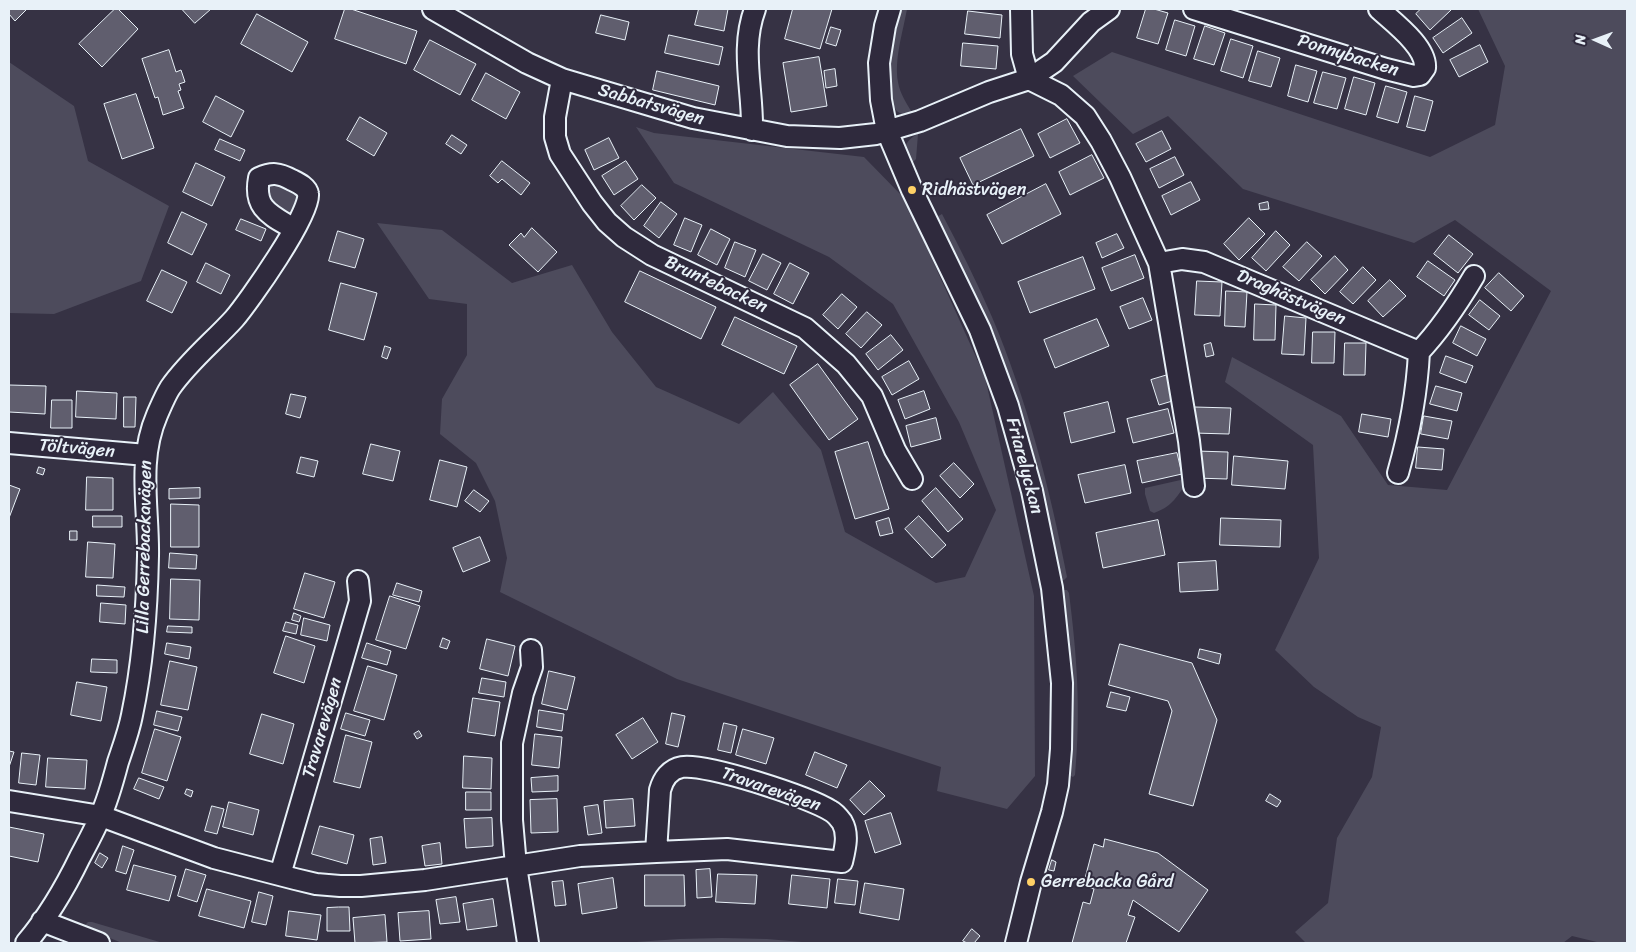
<!DOCTYPE html>
<html>
<head>
<meta charset="utf-8">
<style>
  body { margin:0 }
  #map { position:relative; width:1636px; height:952px; overflow:hidden; background:#363244; font-family:Sriracha,sans-serif }
  canvas { display:block }
  .frame { position:absolute; inset:0; border:10px solid #e8f1f8; pointer-events:none }
  .north { position:absolute; left:1571px; top:15px; width:50px; height:50px; -webkit-text-stroke:4px #2f2a3d; paint-order:stroke; rotate:272deg; font-size:14px; font-weight:700; line-height:20px; text-align:center; color:#e8f1f8 }
  .north::after { content:''; display:block; margin:auto; width:18px; height:22px; background:#e8f1f8; clip-path:polygon(50% 0,100% 100%,50% 72%,0 100%) }
</style>
</head>
<body>
<div id="map">
<canvas width="1636" height="952"></canvas>
<div class="frame"></div>
<div class="north">N</div>
</div>
<script>
const ctx = document.querySelector('canvas').getContext('2d');
ctx.lineJoin = 'round';
function fillPath(path, color) {
  ctx.fillStyle = color;
  ctx.fill(path, 'evenodd');
}
function stroke(path, color, width, dash) {
  ctx.strokeStyle = color;
  ctx.lineWidth = width;
  ctx.lineCap = dash ? 'butt' : 'round';
  ctx.setLineDash(dash || []);
  ctx.stroke(path);
}
function drawText(font, color, halo, rows, align = 'center') {
  ctx.font = font + ' Sriracha,sans-serif';
  ctx.lineWidth = 4;
  ctx.setLineDash([]);
  ctx.textBaseline = 'middle';
  ctx.strokeStyle = halo;
  ctx.fillStyle = color;
  for (const [text, x, y, turn = 0] of rows) {
    ctx.save();
    ctx.translate(x, y);
    ctx.rotate((+turn || 0) * Math.PI / 180);
    ctx.textAlign = isNaN(turn) ? turn : align;
    if (halo) ctx.strokeText(text, 0, 0);
    ctx.fillText(text, 0, 0);
    ctx.restore();
  }
}
fillPath(new Path2D(`
  M900 9H907C903 32 894 59 898 82 900 94 907 104 913 114L908 116C905 115 901 114 898 112 882 97 894 28 900 9Z
  M1478 9H1627V943H1601L1572 936 1563 943H1306L1295 932 1328 903 1337 838 1372 777 1381 727 1358 717 1314 687 1275 650 1319 558 1313 445 1225 382 1232 357 1341 416 1388 485 1447 490 1551 291 1455 220 1414 243 1243 189 1168 116 1133 134 1073 76 1112 52 1430 157 1495 125 1505 66Z
  M9 62 74 106 88 161 169 206 141 281 54 314 9 313Z
  M636 127 654 133 864 157 905 199 985 377 1034 596 1035 776 1007 809 937 791 941 767 677 679 500 592 507 558 495 501 476 463 440 434 442 399 467 355V304L429 299 377 223 442 230 512 283 572 265 612 332 656 387 739 424 773 392 821 450 845 532 936 583 965 577 996 510 959 422 893 304 829 257 674 183Z
  M918 134 916 159 911 164 903 154C905 144 909 138 918 134Z
  M268 180 296 191 300 199 292 214H287L272 207 265 184Z
  M942 214C960 248 977 282 992 317 1027 400 1050 488 1067 577L1064 580H1062L1060 578C1048 516 1035 456 1015 396 997 340 973 287 946 235L944 230 940 229 933 219Z
  M1185 479 1186 484C1176 498 1171 507 1154 513L1150 511 1145 494V488Z
  M1064 590H1067L1069 593C1077 657 1081 710 1075 775L1073 777 1069 775C1072 739 1074 703 1071 667 1070 644 1066 621 1062 598V591Z
  M88 922H92L163 943H122L83 927Z
  M722 938 767 939 814 943H622L679 939Z`), '#4d4b5c');
const building = new Path2D(`
  M9 9H27L15 21 9 14Z
  M115 9H118L138 29 102 67 79 44Z
  M182 9H211L195 23Z
  M345 9H351L417 31 406 64 335 39Z
  M699 9H728L724 31 695 25Z
  M793 9H832L820 49 785 39Z
  M1146 9H1154L1168 13 1158 44 1137 38Z
  M1421 9H1449L1451 10 1430 30 1416 14Z
  M968 11 1002 15 1000 38 965 34Z
  M257 14 308 42 292 72 241 44Z
  M601 15 629 22 625 40 596 33Z
  M1462 18 1472 33 1443 53 1433 38Z
  M1175 20 1195 26 1186 56 1166 50Z
  M1205 26 1225 33 1214 65 1194 59Z
  M831 27 841 30 836 46 826 43Z
  M669 35 723 47 719 65 665 53Z
  M1231 39 1253 46 1243 78 1221 71Z
  M430 40 476 64 460 95 414 70Z
  M963 43 998 46 996 69 961 66Z
  M1480 45 1488 62 1459 77 1450 60Z
  M169 50 176 72 181 70 185 82 179 84 181 90 178 91 184 108 163 115 158 97 155 98 142 59Z
  M1258 51 1280 58 1271 87 1249 81Z
  M819 57 827 106 791 112 783 63Z
  M1296 65 1317 71 1308 102 1288 96Z
  M835 69 837 86 826 88 824 71Z
  M657 71 719 86 715 105 653 90Z
  M1323 72 1346 78 1337 109 1314 103Z
  M486 73 520 92 506 119 472 100Z
  M1354 77 1375 83 1366 115 1345 109Z
  M1386 86 1407 92 1398 123 1377 117Z
  M136 94 154 148 122 159 104 104Z
  M216 96 244 111 231 137 203 122Z
  M1415 96 1433 101 1425 131 1407 127Z
  M360 117 387 133 374 156 347 140Z
  M1067 119 1080 143 1050 158 1038 134Z
  M1021 129 1034 156 973 185 960 158Z
  M1162 131 1171 149 1146 162 1136 144Z
  M452 135 467 145 461 154 446 144Z
  M609 138 619 158 594 170 585 150Z
  M220 139 245 150 240 161 215 150Z
  M1092 155 1104 178 1070 195 1059 172Z
  M1175 157 1184 175 1159 188 1150 169Z
  M502 161 530 183 521 195 502 179 498 183 490 176Z
  M626 161 638 179 614 195 602 176Z
  M196 163 225 177 212 206 183 192Z
  M1191 182 1200 200 1171 215 1162 196Z
  M1046 184 1061 214 1002 244 987 215Z
  M642 185 656 198 634 220 621 206Z
  M928 186 932 194 929 195 925 187Z
  M661 202 677 214 659 238 644 226Z
  M1268 202 1269 209 1260 210 1259 204Z
  M182 212 207 224 192 255 168 243Z
  M685 218 702 225 691 252 674 245Z
  M1249 218 1265 234 1239 260 1224 244Z
  M241 219 266 229 261 241 236 230Z
  M532 228 557 252 538 272 509 245 521 233 524 237Z
  M711 229 730 239 717 265 698 255Z
  M338 231 364 239 355 268 329 261Z
  M1276 231 1290 245 1266 271 1252 258Z
  M1117 234 1124 248 1102 258 1096 243Z
  M1449 235 1473 254 1458 273 1434 254Z
  M735 242 756 250 745 277 725 268Z
  M1307 242 1322 256 1299 281 1283 267Z
  M763 254 781 263 767 290 749 281Z
  M1135 255 1144 278 1111 291 1102 268Z
  M1335 256 1348 270 1325 294 1311 280Z
  M1083 257 1095 289 1030 313 1018 282Z
  M1428 261 1455 280 1444 296 1417 277Z
  M206 263 230 275 221 294 197 282Z
  M790 263 809 273 793 304 774 294Z
  M1363 267 1376 280 1353 304 1340 292Z
  M162 270 187 282 172 313 147 301Z
  M640 271 716 307 701 339 625 302Z
  M1499 273 1524 296 1511 311 1485 288Z
  M1390 280 1406 296 1383 317 1368 301Z
  M1197 281 1222 282 1220 316 1195 315Z
  M341 283 377 293 364 340 329 330Z
  M1226 291 1247 292 1245 327 1225 326Z
  M842 294 857 307 838 329 823 315Z
  M1143 298 1152 320 1129 329 1120 307Z
  M1480 300 1500 316 1489 330 1469 315Z
  M1255 304 1276 305 1275 340H1254Z
  M867 312 882 325 861 348 846 334Z
  M1285 316 1306 318 1304 355 1282 354Z
  M735 317 797 346 784 374 722 345Z
  M1097 319 1109 346 1055 368 1044 340Z
  M1461 326 1486 339 1477 356 1453 343Z
  M1313 332H1335L1334 363H1312Z
  M891 335 903 350 878 370 866 354Z
  M1211 343 1214 355 1206 357 1204 345Z
  M1345 343H1366L1365 375H1344Z
  M385 346 391 348 387 359 382 357Z
  M1446 356 1473 366 1466 383 1440 373Z
  M909 361 919 379 892 395 882 377Z
  M818 364 858 419 829 440 790 385Z
  M1171 374 1179 399 1159 405 1151 380Z
  M9 385 46 386 45 414 9 412Z
  M1436 386 1462 393 1457 411 1430 404Z
  M77 391 117 393 116 419 76 417Z
  M924 391 930 409 905 419 898 400Z
  M291 394 306 397 300 418 286 414Z
  M124 397H136L135 427H124Z
  M52 400H72V428H51Z
  M1108 402 1115 432 1071 443 1064 413Z
  M1194 407 1231 408 1229 434 1193 433Z
  M1168 409 1174 433 1133 443 1127 419Z
  M1362 414 1391 419 1388 437 1359 432Z
  M1424 416 1452 421 1448 439 1421 434Z
  M936 418 941 439 911 447 906 426Z
  M868 442 889 509 855 519 835 452Z
  M371 444 400 451 393 481 363 474Z
  M1418 447 1444 449 1442 470 1416 468Z
  M1196 451 1228 452 1227 479 1195 478Z
  M1177 453 1182 474 1142 483 1137 461Z
  M1234 456 1288 461 1285 489 1232 485Z
  M301 457 318 461 314 477 297 473Z
  M440 460 467 467 457 507 430 500Z
  M954 463 974 484 960 498 940 476Z
  M1125 465 1131 493 1085 503 1078 475Z
  M39 467 45 469 43 475 37 473Z
  M87 477 113 478V510H86Z
  M9 485 20 489 9 518Z
  M200 488V498L169 499V489Z
  M936 488 963 519 948 532 922 501Z
  M474 490 489 501 480 512 465 501Z
  M171 504 199 505V547H171Z
  M93 516H122V527H93Z
  M919 516 946 545 932 558 905 529Z
  M889 518 893 533 880 536 876 522Z
  M1221 518 1281 520 1280 547 1220 545Z
  M1158 520 1165 555 1103 568 1096 533Z
  M70 531H77V540H70Z
  M480 537 490 561 463 572 453 548Z
  M88 542 115 544 113 578 86 577Z
  M170 553 197 555 196 569 169 568Z
  M1216 561 1218 590 1180 592 1178 563Z
  M305 573 335 582 324 618 294 609Z
  M171 579 200 580 199 620 170 619Z
  M397 583 422 591 419 602 393 595Z
  M97 585 125 587 124 597 97 596Z
  M390 596 420 606 406 649 376 640Z
  M101 603 126 605 125 624 100 622Z
  M294 613 301 616 299 622 292 620Z
  M304 618 330 625 327 641 301 635Z
  M286 622 298 625 296 634 283 631Z
  M168 626 192 627V633L167 632Z
  M286 636 315 646 304 683 274 673Z
  M443 638 450 641 447 649 440 647Z
  M487 639 515 646 508 676 480 669Z
  M167 643 191 647 189 659 165 654Z
  M367 643 391 651 387 665 362 658Z
  M1120 644 1192 663 1217 720 1193 806 1149 794 1172 711 1168 701 1109 685Z
  M1200 649 1221 654 1219 664 1198 658Z
  M92 659 117 660V673L91 672Z
  M170 661 197 667 188 710 161 705Z
  M368 666 397 675 384 720 354 711Z
  M549 671 575 677 567 710 542 704Z
  M482 678 506 682 504 697 479 693Z
  M77 682 107 687 101 721 71 715Z
  M1111 692 1130 697 1126 711 1107 707Z
  M473 698 500 702 495 736 468 732Z
  M539 710 564 714 562 731 537 727Z
  M157 711 182 717 178 731 154 725Z
  M346 713 370 720 365 736 341 729Z
  M672 713 685 716 678 747 666 744Z
  M262 714 294 724 283 764 250 754Z
  M643 718 658 742 632 759 616 735Z
  M724 723 737 726 731 753 718 750Z
  M155 729 181 737 167 781 142 773Z
  M743 729 774 738 766 764 736 755Z
  M419 731 422 736 417 739 414 734Z
  M535 734 562 737 559 768 532 765Z
  M346 735 372 742 360 788 334 782Z
  M9 751 14 752 9 767Z
  M815 752 847 765 837 788 806 775Z
  M22 753 40 755 36 785 19 783Z
  M464 756 492 758 491 789 463 788Z
  M48 758 87 760 85 789 46 787Z
  M558 776V791L532 792 531 778Z
  M139 778 164 787 159 799 134 789Z
  M870 781 885 796 864 815 850 800Z
  M187 789 193 791 191 797 185 794Z
  M466 792H491V810H466Z
  M1270 794 1281 801 1277 807 1266 801Z
  M557 799 558 832 531 833 530 800Z
  M633 799 635 826 606 828 604 801Z
  M229 802 259 810 253 835 223 827Z
  M598 805 602 833 588 835 584 807Z
  M212 806 224 809 217 834 205 831Z
  M891 813 901 844 875 853 865 821Z
  M492 818 493 846 466 848 464 819Z
  M320 826 354 835 347 864 312 854Z
  M9 827 44 834 38 862 9 856Z
  M382 837 386 863 373 865 370 839Z
  M1105 839 1158 853 1208 890 1179 932 1133 900 1128 915 1135 917 1126 943H1072L1083 902 1090 904 1094 889 1083 886 1094 844 1103 847Z
  M440 843 442 864 425 866 422 846Z
  M123 846 134 850 126 874 116 871Z
  M100 853 108 858 102 868 95 863Z
  M1052 860 1056 862 1054 871 1049 870Z
  M134 865 176 876 169 901 127 890Z
  M186 869 206 875 197 902 178 896Z
  M710 869 712 897 697 898 696 870Z
  M718 874 757 875 755 904 716 902Z
  M645 875H684L685 906H645Z
  M792 875 830 879 827 908 789 904Z
  M613 878 617 908 582 914 578 884Z
  M838 879 858 881 855 905 835 903Z
  M563 881 566 905 555 906 552 882Z
  M865 883 904 889 899 920 860 913Z
  M207 889 251 901 244 928 199 916Z
  M259 892 273 896 266 925 252 922Z
  M456 897 460 922 440 924 436 900Z
  M493 899 497 926 467 930 463 904Z
  M339 907H349L350 931H327V908Z
  M289 911 321 915 317 940 286 936Z
  M429 911 431 939 400 941 398 913Z
  M385 915 387 942 355 943 353 918Z
  M972 929 980 936 974 943H967L963 941Z`);
fillPath(building, '#605e6e');
stroke(building, '#e8f1f8', 1);
const minor = new Path2D(`
  M433 9 527 63 562 79 693 118 787 136 840 138 876 134 920 121 989 92 1029 79 1061 95 1085 116 1101 141 1120 177 1159 263 1189 441 1194 486
  M890 9 885 26 879 63 881 100 887 131 912 190 980 330 1008 406 1032 491 1052 588 1062 683 1061 749 1058 785 1052 812 1031 882 1016 943
  M1021 9 1022 54 1029 79 1054 62 1091 22 1109 9
  M1194 9 1386 69 1414 76 1420 75 1425 68C1427 47 1393 22 1379 9
  M562 79 555 117V137L560 154 592 203 607 222 624 237 652 255 805 328 846 364 872 396 895 450 912 479
  M752 130C753 89 740 49 755 9
  M1159 263 1182 259 1204 262 1419 352
  M9 443 146 455
  M1398 473C1409 434 1417 393 1419 352 1441 329 1458 303 1474 276
  M9 801 101 816 214 858 295 879 316 884 340 886H361L425 880 580 856 656 852 727 849 842 862C845 849 849 834 842 822 839 818 835 813 831 811 809 797 706 763 682 767 670 769 663 779 660 790L656 852
  M280 875 360 601 358 581
  M42 921 99 943
  M26 943C48 917 65 888 80 857 87 844 94 831 100 817 108 800 113 781 118 762 123 747 129 731 132 715 143 663 147 610 148 556 149 509 137 461 157 415 161 406 165 396 170 388 188 362 213 342 234 319 248 303 312 212 308 194 307 187 298 183 292 180 279 173 272 172 259 178 253 209 271 215 294 229
  M528 943 516 866 512 820V743L523 693 532 667 531 650`);
stroke(minor, '#e8f1f8', 24);
stroke(minor, '#2f2a3d', 20);
for (const [x, y, r, color] of [
  [912,190,5,"#ffd166"],
  [1031,882,5,"#ffd166"]
]) {
  const dot = new Path2D();
  dot.arc(x, y, r, 0, 2 * Math.PI);
  ctx.fillStyle = color;
  ctx.fill(dot);
  stroke(dot, '#2f2a3d', 2);
}
drawText('18px', '#e8f1f8', '#2f2a3d', [
  ["Ponnybacken",1348,56,17],
  ["Sabbatsvägen",651,105,16],
  ["Bruntebacken",716,285,25],
  ["Draghästvägen",1291,298,23],
  ["Töltvägen",77,449,5],
  ["Friarelyckan",1024,466,75],
  ["Lilla Gerrebackavägen",145,547,-89],
  ["Travarevägen",323,728,-74],
  ["Travarevägen",771,790,19]
]);
drawText('18px', '#e8f1f8', '#2f2a3d', [
  ["Ridhästvägen",922,190],
  ["Gerrebacka Gård",1041,882]
], 'left');
</script>
</body>
</html>
